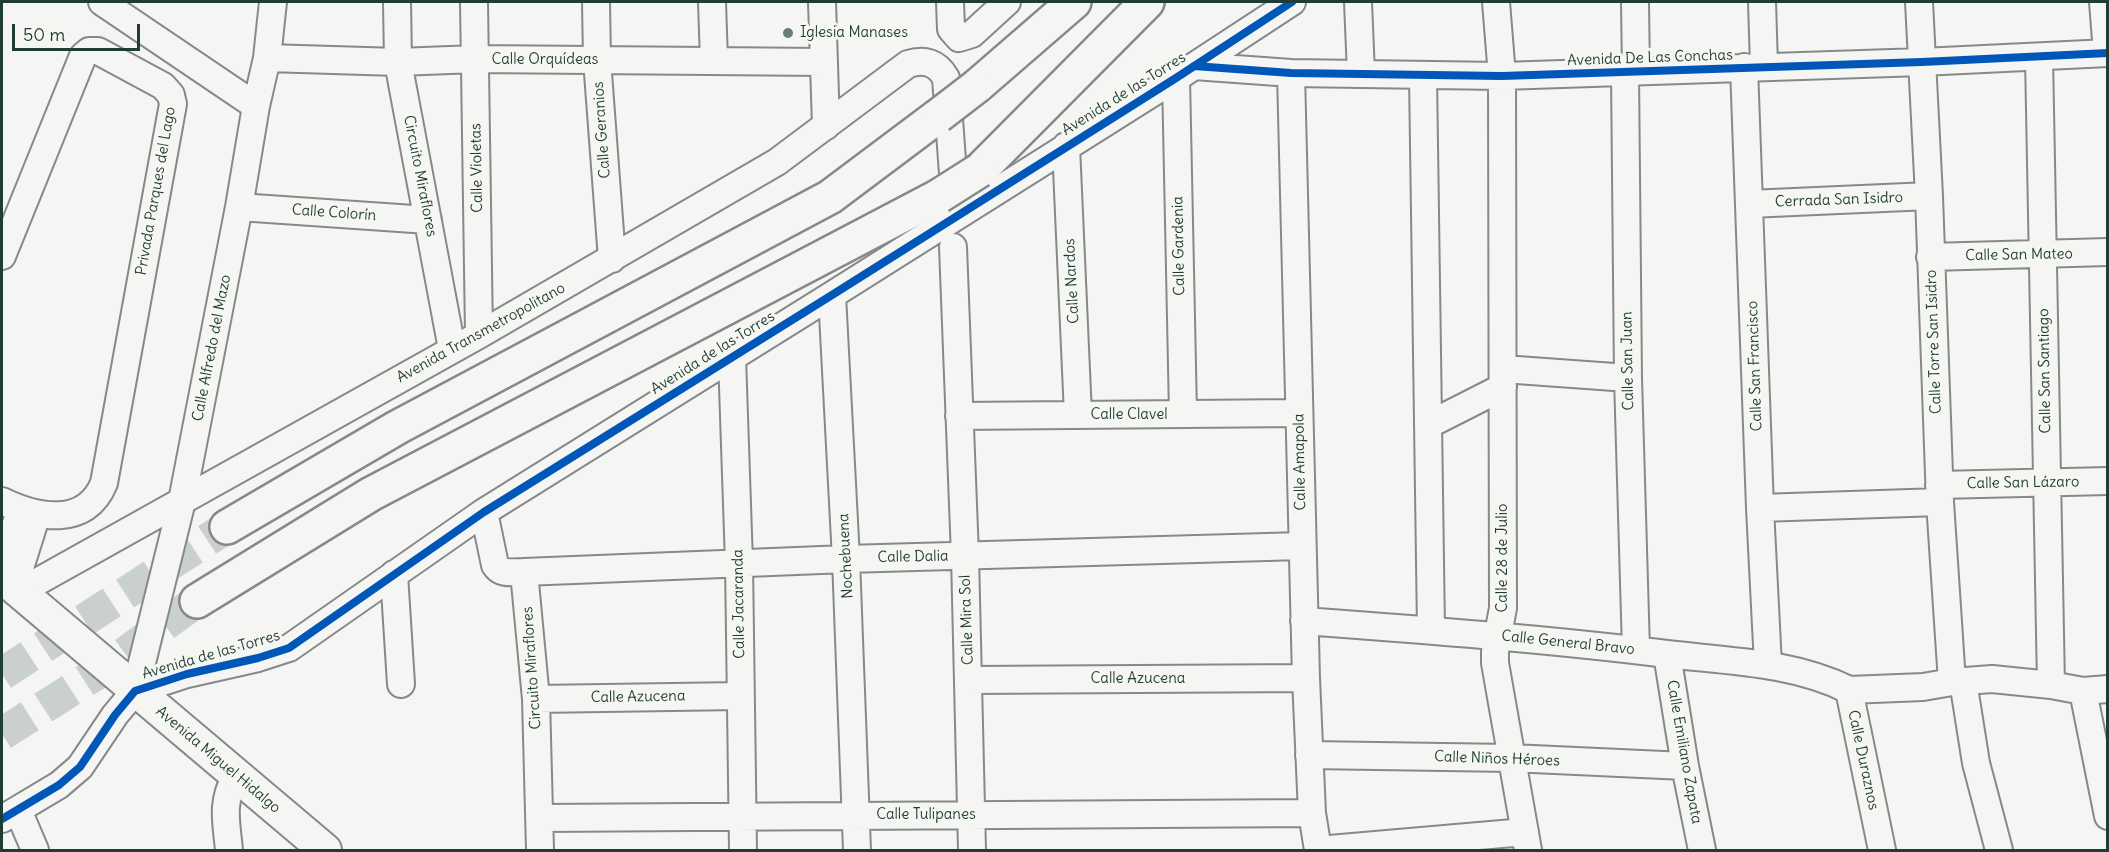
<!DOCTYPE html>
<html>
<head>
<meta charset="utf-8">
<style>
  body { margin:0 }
  #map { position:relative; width:2109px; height:852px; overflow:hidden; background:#f5f5f3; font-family:Delius,sans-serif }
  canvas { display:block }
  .frame { position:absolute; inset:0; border:3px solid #1f3d34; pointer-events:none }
  .scale { position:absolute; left:12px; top:24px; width:128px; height:27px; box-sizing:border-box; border:3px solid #1f3d34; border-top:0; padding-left:8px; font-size:18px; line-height:21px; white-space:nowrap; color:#1f3d34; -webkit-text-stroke:4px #f6f6f2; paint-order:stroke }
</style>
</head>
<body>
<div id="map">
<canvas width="2109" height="852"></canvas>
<div class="frame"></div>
<div class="scale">50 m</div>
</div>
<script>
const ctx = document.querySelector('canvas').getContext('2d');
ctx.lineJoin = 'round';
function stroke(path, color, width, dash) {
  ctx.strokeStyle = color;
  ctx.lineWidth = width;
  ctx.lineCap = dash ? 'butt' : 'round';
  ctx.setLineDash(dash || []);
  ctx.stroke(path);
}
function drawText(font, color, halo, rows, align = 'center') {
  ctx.font = font + ' Delius,sans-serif';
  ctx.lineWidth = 6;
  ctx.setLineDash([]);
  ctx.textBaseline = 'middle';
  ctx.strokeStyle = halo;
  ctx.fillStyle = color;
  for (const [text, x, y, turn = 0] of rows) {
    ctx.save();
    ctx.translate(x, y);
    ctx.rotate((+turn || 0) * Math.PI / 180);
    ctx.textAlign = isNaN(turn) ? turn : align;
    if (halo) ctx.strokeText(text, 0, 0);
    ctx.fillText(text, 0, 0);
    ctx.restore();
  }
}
stroke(new Path2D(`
  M2 674 227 527
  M2 734 99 672 197 601`), '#cad0cd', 33, [33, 16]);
const minor = new Path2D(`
  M102 2 256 106
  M397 2 398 62 452 349
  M474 2 479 335
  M596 2 597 60 612 259
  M712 2 714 61
  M822 2 826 126
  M950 2 951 29 959 38 972 34 1007 2
  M1358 2 1361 74
  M1496 2 1502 76 1503 608 1495 651V663L1528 850
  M1635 2 1636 72
  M1762 2 1764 66
  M1919 2 1929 196 1940 502 1952 682
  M2103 2 2107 53
  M2039 57 2051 685
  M267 58 398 62 476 59 824 62
  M1194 66 1291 73 1502 76 1922 62 2108 53
  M1744 67 1760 508 1768 665
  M1291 73 1306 678 1312 813 1318 850
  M1625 73 1628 378 1636 650
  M1423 75 1431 630
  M1176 78 1183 414
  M1066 146 1078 415
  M1749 204 1929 196
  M239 207 428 220
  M953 247 965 556 972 850
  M2 256 83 56 89 51H98L163 86 171 95 173 104 104 483C86 528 37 518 2 501
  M1930 257 2108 252
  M832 295 846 559 857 850
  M732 357 739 563 743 850
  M1503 369 1628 378
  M959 416 1299 413
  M1428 425 1503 387
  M1939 485 2108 481
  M1760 508 1940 502
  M484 512 495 565C501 575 513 572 524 572L536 699 540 850
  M2 561 21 510
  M524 572 846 559 1302 546
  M394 574 401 684
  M14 587 37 514
  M19 592 479 335 777 162 908 64C924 59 937 62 946 78L955 201
  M1304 621C1425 630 1546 639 1667 654 1727 661 1793 662 1849 690L1882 850
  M1667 654 1685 766 1702 850
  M969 680 1306 678
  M1963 681 1976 763 1999 850
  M1849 690 1923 687 1952 682 1992 679 2051 685 2083 691 2108 689
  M135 691 182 501 239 207 256 106 267 58 273 2
  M2083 691 2108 816
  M536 699 740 696
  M1309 755 1511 758 1685 766
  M18 810 35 850
  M540 818 1312 813
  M2 819 59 785 80 767 115 715 135 691 187 674 258 658 289 648 484 512 832 295 1176 78 1292 2
  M229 850C226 819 221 804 236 775
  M1318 850 1525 832`);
const major = new Path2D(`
  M2 577 325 850`);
const highway = new Path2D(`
  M977 86 1074 2
  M980 170 1147 2
  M227 527 398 427 830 197 938 116
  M197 601 371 494 939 196`);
stroke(minor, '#858a88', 30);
stroke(major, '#858a88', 36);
stroke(highway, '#858a88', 38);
stroke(minor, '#f5f5f3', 26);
stroke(major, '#f5f5f3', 32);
stroke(highway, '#f5f5f3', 33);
const highwayBridge = new Path2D(`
  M938 116 977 86
  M939 196 980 170`);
stroke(highwayBridge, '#858a88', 38, []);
stroke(highwayBridge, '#f5f5f3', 33);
stroke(new Path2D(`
  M1194 66 1291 73 1502 76 1922 62 2108 53
  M2 819 59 785 80 767 115 715 135 691 187 674 258 658 289 648 484 512 832 295 1176 78 1292 2`), '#0057b8', 8);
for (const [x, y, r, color] of [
  [788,33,6,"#6a7d77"]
]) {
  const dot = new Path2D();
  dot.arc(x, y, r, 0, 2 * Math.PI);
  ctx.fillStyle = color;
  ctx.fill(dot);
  stroke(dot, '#f6f6f2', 2);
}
drawText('15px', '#1f3d34', '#f6f6f2', [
  ["Iglesia Manases",800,33]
], 'left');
drawText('15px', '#1f3d34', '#f6f6f2', [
  ["Avenida De Las Conchas",1650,58,-2],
  ["Calle Orquídeas",545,60],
  ["Avenida de las Torres",1124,94,-32],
  ["Calle Geranios",602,130,-94],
  ["Calle Violetas",477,168,-91],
  ["Circuito Miraflores",420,176,79],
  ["Privada Parques del Lago",156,191,-80],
  ["Cerrada San Isidro",1839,200,-2],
  ["Calle Colorín",334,213,4],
  ["Calle Gardenia",1179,246,-91],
  ["Calle San Mateo",2019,255,-1],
  ["Calle Nardos",1072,281,-93],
  ["Avenida Transmetropolitano",481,333,-29],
  ["Calle Torre San Isidro",1934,342,-92],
  ["Calle Alfredo del Mazo",212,348,-79],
  ["Avenida de las Torres",713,353,-32],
  ["Calle San Juan",1628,361,-91],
  ["Calle San Francisco",1755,366,-92],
  ["Calle San Santiago",2045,371,-91],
  ["Calle Clavel",1129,415],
  ["Calle Amapola",1300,462,-91],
  ["Calle San Lázaro",2023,483,-1],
  ["Nochebuena",846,556,-93],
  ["Calle Dalia",913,557,-1],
  ["Calle 28 de Julio",1503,558,-90],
  ["Calle Jacaranda",739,604,-91],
  ["Calle Mira Sol",967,620,-92],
  ["Calle General Bravo",1568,643,6],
  ["Avenida de las Torres",211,655,-16],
  ["Circuito Miraflores",532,668,-94],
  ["Calle Azucena",1138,679],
  ["Calle Azucena",638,697,-1],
  ["Calle Emiliano Zapata",1684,752,80],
  ["Calle Niños Héroes",1497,759,2],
  ["Avenida Miguel Hidalgo",218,760,40],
  ["Calle Duraznos",1863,760,78],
  ["Calle Tulipanes",926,815]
]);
</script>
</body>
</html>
